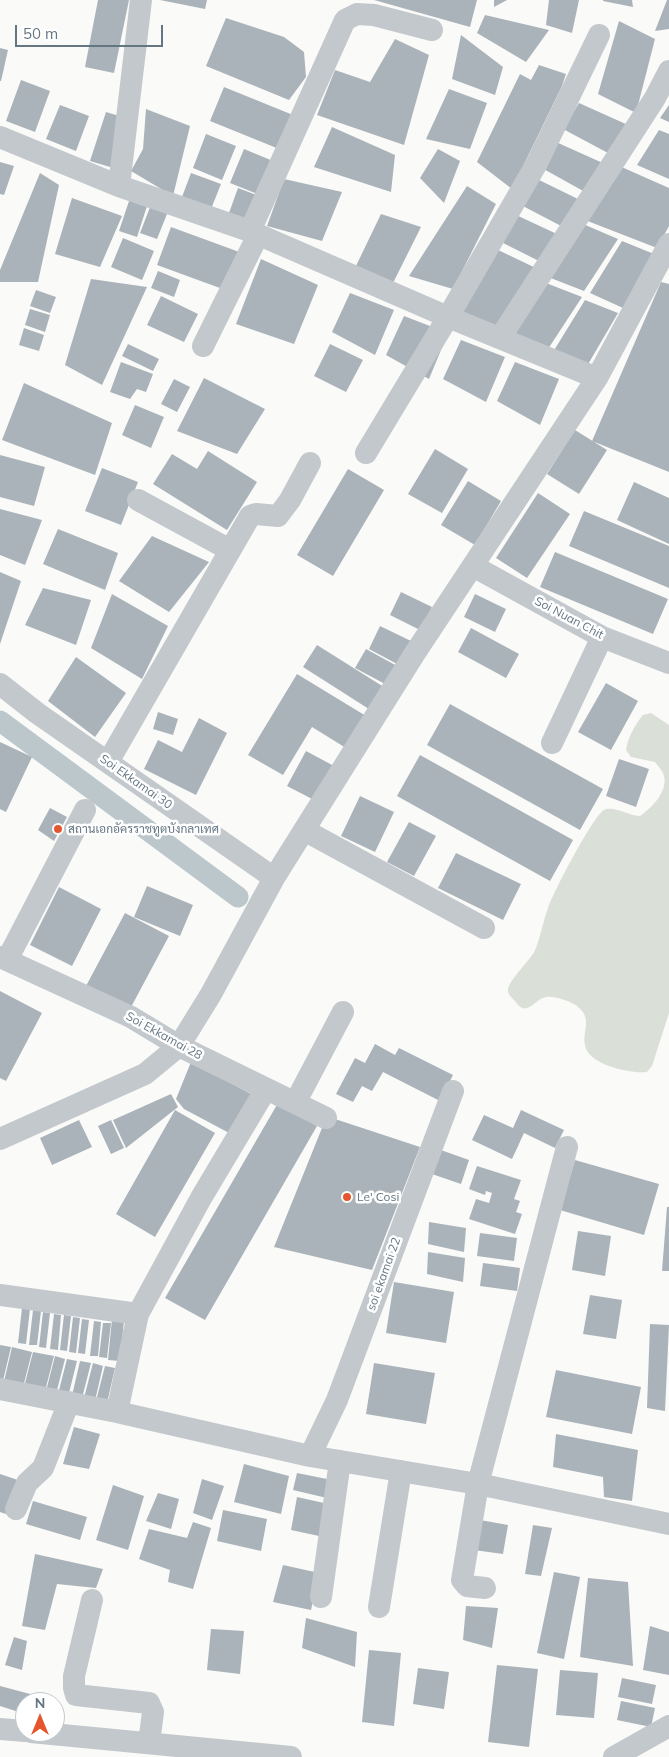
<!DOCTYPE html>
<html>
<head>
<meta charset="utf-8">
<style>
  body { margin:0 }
  #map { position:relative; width:669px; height:1757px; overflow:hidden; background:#fafaf8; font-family:Mulish,sans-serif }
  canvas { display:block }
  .north { position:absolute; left:15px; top:1692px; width:50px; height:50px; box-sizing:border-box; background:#fff; border:1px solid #c1c8cd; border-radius:50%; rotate:0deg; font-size:14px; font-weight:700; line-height:20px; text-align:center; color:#657683 }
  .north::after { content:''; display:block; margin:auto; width:18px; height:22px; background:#e4572e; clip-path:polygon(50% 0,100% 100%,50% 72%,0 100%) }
  .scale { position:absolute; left:15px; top:25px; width:148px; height:22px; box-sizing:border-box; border:2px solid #657683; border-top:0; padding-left:6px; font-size:15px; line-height:18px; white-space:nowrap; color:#657683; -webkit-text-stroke:4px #fff; paint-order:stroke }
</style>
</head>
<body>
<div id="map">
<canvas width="669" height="1757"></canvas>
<div class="north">N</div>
<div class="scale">50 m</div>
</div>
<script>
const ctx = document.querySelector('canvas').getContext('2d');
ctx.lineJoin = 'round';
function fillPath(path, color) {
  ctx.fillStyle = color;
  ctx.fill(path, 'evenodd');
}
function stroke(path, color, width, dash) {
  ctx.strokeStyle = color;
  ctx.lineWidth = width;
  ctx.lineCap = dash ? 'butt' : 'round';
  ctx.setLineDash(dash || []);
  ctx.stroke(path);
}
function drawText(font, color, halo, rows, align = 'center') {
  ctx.font = font + ' Mulish,Sarabun,sans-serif';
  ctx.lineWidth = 5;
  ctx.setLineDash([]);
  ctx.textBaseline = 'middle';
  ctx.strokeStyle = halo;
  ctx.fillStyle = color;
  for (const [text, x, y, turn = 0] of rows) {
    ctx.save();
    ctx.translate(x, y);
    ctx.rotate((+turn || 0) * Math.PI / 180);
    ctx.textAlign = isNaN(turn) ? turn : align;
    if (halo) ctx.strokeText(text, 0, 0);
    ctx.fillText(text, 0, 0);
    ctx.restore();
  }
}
fillPath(new Path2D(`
  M651 713 669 725V1013L652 1066 647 1072C631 1074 588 1065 585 1045 582 1031 593 1019 578 1007 571 1001 554 996 546 997 534 999 527 1019 515 1001 513 999 509 995 508 992 506 981 532 960 536 948 541 935 543 921 548 908 553 893 593 816 604 810 613 805 630 816 640 816 652 808 668 791 664 776 663 771 658 766 655 762L631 757 626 750C628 737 635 725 643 715Z`), '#dadfd7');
stroke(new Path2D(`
  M0 721 238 897`), '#bbc7cb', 21);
fillPath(new Path2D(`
  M98 0H129L114 73 85 67Z
  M160 0H207L205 9Z
  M374 0H477L470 27Z
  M494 0H507L494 7Z
  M549 0H579L572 33 546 25Z
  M632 0 633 7 603 1V0Z
  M667 0H669V29L655 31Z
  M485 15 549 30 526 62 477 33Z
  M226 18 284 37 304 52 306 77 289 100 206 66Z
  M619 21 655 39 636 113 598 94Z
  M461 35 503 67 495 95 452 79Z
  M395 39 429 55 404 145 317 115 335 70 370 82Z
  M0 48 8 50 1 81H0Z
  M539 65 566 74 562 86 512 189 477 162 520 74 531 80Z
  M21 80 50 91 35 132 6 121Z
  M224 87 298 117 284 151 210 121Z
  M449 89 487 103 470 149 426 139Z
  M579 103 628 125 608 153 563 129Z
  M60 105 89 116 76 151 46 139Z
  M669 105V122L660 118Z
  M146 109 190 126 173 196 131 171 143 149Z
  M106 112 136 121 120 170 90 161Z
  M332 127 395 155 391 192 314 167Z
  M659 130 669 134V179L637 165Z
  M206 134 236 146 222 180 193 168Z
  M556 142 605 164 585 192 540 167Z
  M244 149 273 161 260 195 230 183Z
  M438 149 460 161 444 203 420 178Z
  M0 162 14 166 4 195 0 194Z
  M617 165 669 188V226L657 248 585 220Z
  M40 173 59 185 38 282H0V270Z
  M191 173 221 184 211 209 182 197Z
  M535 178 580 200 565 228 519 204Z
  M284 179 342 192 322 241 267 226Z
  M467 186 496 204 453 289 409 276Z
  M238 188 267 199 258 224 229 213Z
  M131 195 149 200 137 237 119 231Z
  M72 198 122 216 100 267 55 254Z
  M152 202 169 209 157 239 140 233Z
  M381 214 421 227 391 287 355 268Z
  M514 214 559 235 543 263 501 242Z
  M583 224 618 239 584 291 548 277Z
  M171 227 242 253 228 291 157 265Z
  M123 238 154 251 142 280 111 267Z
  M622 241 654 254 623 308 590 293Z
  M496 249 540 270 496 326 460 315Z
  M261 259 318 285 294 344 236 324Z
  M158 271 180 280 174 297 151 288Z
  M91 279 147 287 102 385 65 365Z
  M661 282 669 284V472L592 441Z
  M546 283 582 297 548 349 512 335Z
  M36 290 56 297 50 313 30 306Z
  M350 293 394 310 375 355 332 332Z
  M161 296 198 314 184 342 147 325Z
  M585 300 618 313 587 366 553 352Z
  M30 309 50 315 45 332 25 325Z
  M404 316 448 333 429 379 386 355Z
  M24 328 44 335 39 351 19 345Z
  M461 340 505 357 486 402 443 379Z
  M128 344 159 359 153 371 122 356Z
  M330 344 363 360 346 392 314 376Z
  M121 362 153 374 146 392 137 389 130 399 110 392Z
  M515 362 559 379 540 425 497 401Z
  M204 378 265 409 237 454 177 431Z
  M174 379 190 387 177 412 161 404Z
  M24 383 112 423 95 475 2 440Z
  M135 405 164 417 151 448 122 435Z
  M575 430 607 450 579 494 547 474Z
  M435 449 468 469 442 513 408 494Z
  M208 451 257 482 227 530 153 484 172 454 197 469Z
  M0 455 45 467 34 506 0 497Z
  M102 468 138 482 121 525 85 511Z
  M348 469 384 490 333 576 297 555Z
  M468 481 501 501 475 545 441 525Z
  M634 482 669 498V544L617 520Z
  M538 493 570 514 527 578 496 558Z
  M0 509 42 520 25 565 0 555Z
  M584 511 669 546V588L569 546Z
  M58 529 118 553 105 590 43 564Z
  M152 536 209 562 169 612 119 581Z
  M555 552 668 599 653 634 540 587Z
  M0 572 21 581 0 644Z
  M43 588 91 600 76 645 25 625Z
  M401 592 432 607 420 630 390 615Z
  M112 594 168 626 142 679 91 648Z
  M475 594 506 609 495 632 464 617Z
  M380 626 411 641 399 665 369 649Z
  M471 628 519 654 506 678 458 652Z
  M317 645 387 689 372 711 303 667Z
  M366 649 397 666 387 685 355 668Z
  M76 657 126 693 95 737 48 701Z
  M297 674 366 716 346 748 312 727 283 775 248 755Z
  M606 683 638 701 611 750 578 732Z
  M450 704 603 789 580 830 427 745Z
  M158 712 178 719 173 735 153 729Z
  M199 718 227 733 196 795 144 769 158 740 182 752Z
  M0 742 32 757 6 812 0 809Z
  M306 751 334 766 316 801 287 786Z
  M420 755 573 840 550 881 397 796Z
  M619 759 649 769 636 807 606 796Z
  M360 796 394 812 375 852 341 836Z
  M50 808 67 817 54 841 38 830Z
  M409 822 436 836 414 876 387 862Z
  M456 853 521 884 503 920 438 888Z
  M147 886 193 905 180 936 134 917Z
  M59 887 101 909 72 966 30 945Z
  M125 913 169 936 130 1009 86 986Z
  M0 991 42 1013 6 1081 0 1078Z
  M375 1044 395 1055 399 1048 453 1075 440 1101 383 1072 372 1091 362 1086 353 1102 336 1094 355 1058 365 1063Z
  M191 1062 253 1095 231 1134 184 1109 176 1099Z
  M171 1094 178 1107 126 1148 113 1120Z
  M278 1103 317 1126 205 1320 165 1298Z
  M175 1110 215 1133 155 1237 116 1214Z
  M521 1110 564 1130 555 1148 524 1133 512 1159 472 1140 484 1115 513 1128Z
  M326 1118H332L420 1147 372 1270 274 1247Z
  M79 1120 92 1147 52 1165 40 1138Z
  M111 1120 124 1148 111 1154 98 1126Z
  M438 1149 469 1160 461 1184 429 1173Z
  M575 1160 659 1184 644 1235 560 1210Z
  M477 1166 521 1180 514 1199 520 1201 516 1212 522 1214 515 1234 469 1219 476 1199 489 1203 492 1193 486 1191 485 1195 469 1189Z
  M667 1207H669V1271H662Z
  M429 1222 466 1228 464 1252 428 1244Z
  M578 1231 611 1236 605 1276 572 1270Z
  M480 1233 517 1238 514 1261 477 1256Z
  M428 1252 465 1258 463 1282 427 1274Z
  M483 1263 520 1268 517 1291 480 1286Z
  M394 1282 454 1292 446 1343 386 1333Z
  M590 1295 622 1300 616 1339 583 1334Z
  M22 1308 30 1309 26 1344 18 1343Z
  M33 1310 41 1311 37 1345H29Z
  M43 1312 50 1313 46 1348 39 1347Z
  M54 1314 61 1315 58 1350 50 1349Z
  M64 1315 71 1316 67 1351 60 1350Z
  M73 1317 80 1318 76 1353 69 1352Z
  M82 1319 89 1320 85 1354 78 1353Z
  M112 1319 124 1320 120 1361 108 1360Z
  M94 1321 101 1322 98 1356H90Z
  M103 1323H111L107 1358 99 1357Z
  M650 1324 669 1325 665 1411 647 1408Z
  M0 1345 11 1347 1 1389H0Z
  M12 1347 32 1352 22 1391 3 1386Z
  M33 1352 54 1356 44 1395 23 1391Z
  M55 1356 65 1359 55 1398 45 1395Z
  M67 1359 77 1361 67 1401 57 1398Z
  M80 1361 91 1363 81 1402 71 1400Z
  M93 1363 103 1366 94 1405 83 1402Z
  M374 1363 435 1373 426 1424 366 1414Z
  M105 1366 115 1368 106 1407 95 1405Z
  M556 1370 641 1387 632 1434 546 1417Z
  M74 1427 100 1434 89 1469 63 1464Z
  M556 1434 638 1450 632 1501 604 1497 603 1477 553 1467Z
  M244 1464 289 1476 281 1514 234 1502Z
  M297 1473 332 1480 327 1498 293 1490Z
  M0 1474 27 1483 12 1516 0 1512Z
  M202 1479 224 1486 212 1520 193 1513Z
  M113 1485 144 1496 128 1550 96 1540Z
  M158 1493 179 1499 171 1529 146 1521Z
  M297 1497 324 1503 319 1536 291 1530Z
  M33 1501 87 1517 80 1540 26 1524Z
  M223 1510 267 1519 261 1551 217 1541Z
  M480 1520 508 1525 503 1554 474 1550Z
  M193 1522 211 1528 193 1589 168 1582 170 1570 139 1559 149 1529 187 1538Z
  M533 1525 552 1528 541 1576 525 1574Z
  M35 1554 103 1569 96 1588 57 1584 45 1630 22 1626Z
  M283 1565 319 1573 311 1610 273 1602Z
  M554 1572 580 1577 564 1659 537 1653Z
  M588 1578 628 1582 633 1666 580 1657Z
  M466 1606 498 1608 492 1648 463 1640Z
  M306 1618 357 1632 355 1667 302 1648Z
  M650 1626 669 1632V1675L643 1670Z
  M211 1629 244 1631 240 1674 207 1670Z
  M14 1637 27 1641 22 1670 5 1665Z
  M369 1650 401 1653 394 1726 362 1722Z
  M497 1665 538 1669 529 1747 488 1742Z
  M418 1668 449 1672 444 1709 413 1704Z
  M560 1670 598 1673 594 1718 556 1715Z
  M622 1678 656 1685 652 1704 618 1697Z
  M0 1686 34 1695 32 1702H25V1714L0 1706Z
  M621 1701 655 1708 651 1727 617 1720Z`), '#aab3b9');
stroke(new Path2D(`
  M0 137 119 186 250 231 448 317 597 378
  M119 186 141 0
  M250 231 345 20 357 14 374 15 432 30
  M500 338 655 98 669 71
  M203 346 258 235
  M366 453 448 317 537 163 599 35
  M138 500 230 550
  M473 566 602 637 669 663
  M0 684 37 713 274 878
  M552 743 602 637
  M108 762 250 516 256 514 278 516 290 500 310 463
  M304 830 484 928
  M0 957 131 1017 179 1046 326 1118
  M7 960 85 810
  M295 1103 343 1012
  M0 1139 145 1074 179 1046 211 994 274 878 415 653 597 378 669 244
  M0 1295 138 1314 117 1412
  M138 1314 201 1198 266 1089
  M0 1389 117 1412 310 1456 478 1484 669 1524
  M310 1456 337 1400 453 1091
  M16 1509 27 1483 43 1468 69 1402
  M485 1588 467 1586 462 1580 478 1484 567 1147
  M321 1597 340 1461
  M92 1600 74 1676V1688L76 1695 149 1703 153 1712 149 1743
  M379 1607 401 1471
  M0 1729 25 1731
  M31 1732 291 1757
  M614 1757 669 1726`), '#c3c8cc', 22);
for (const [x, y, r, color] of [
  [58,829,5,"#e4572e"],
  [347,1197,5,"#e4572e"]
]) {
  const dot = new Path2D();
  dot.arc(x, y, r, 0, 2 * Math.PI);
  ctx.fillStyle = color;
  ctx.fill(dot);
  stroke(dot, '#fff', 2);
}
drawText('12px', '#657683', '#fff', [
  ["Soi Nuan Chit",569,618,28],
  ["Soi Ekkamai 30",136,782,35],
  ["Soi Ekkamai 28",164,1036,29],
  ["soi ekamai 22",384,1274,-70]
]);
drawText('12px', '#657683', '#fff', [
  ["สถานเอกอัครราชทูตบังกลาเทศ",68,829],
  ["Le' Cosi",357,1197]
], 'left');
</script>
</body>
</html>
